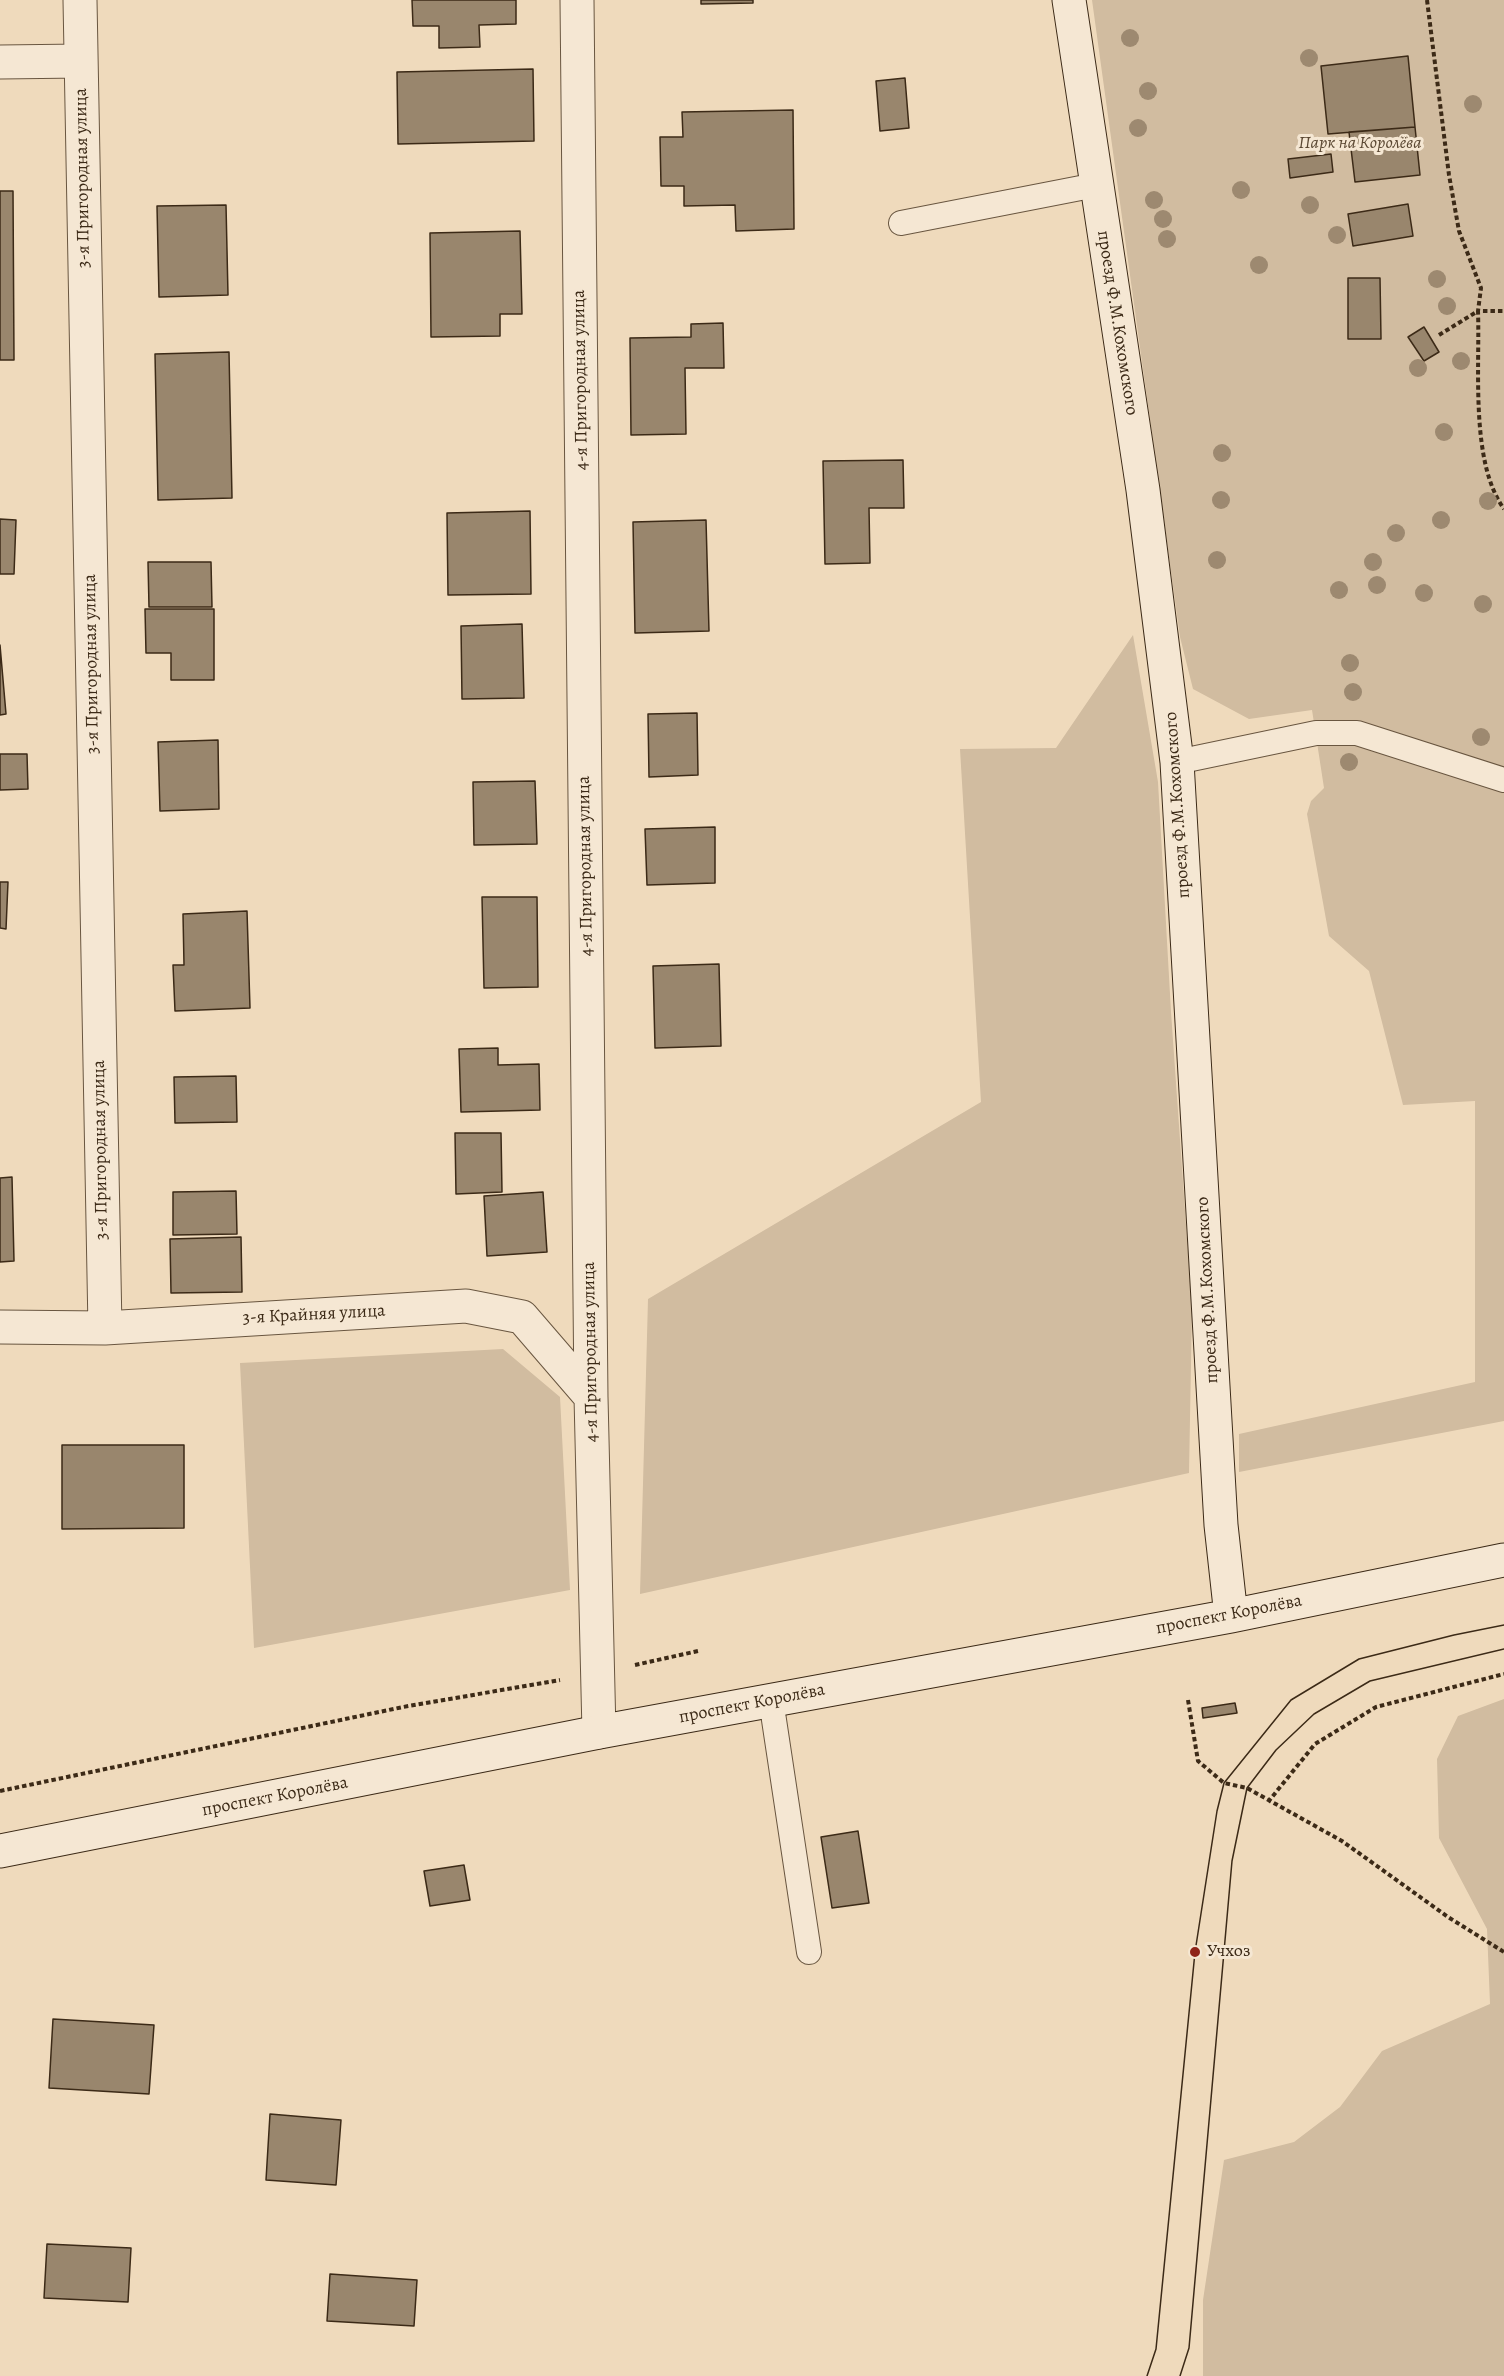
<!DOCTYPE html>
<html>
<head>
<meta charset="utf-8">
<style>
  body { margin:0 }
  canvas { display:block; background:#efdabc }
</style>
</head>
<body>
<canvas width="1504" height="2376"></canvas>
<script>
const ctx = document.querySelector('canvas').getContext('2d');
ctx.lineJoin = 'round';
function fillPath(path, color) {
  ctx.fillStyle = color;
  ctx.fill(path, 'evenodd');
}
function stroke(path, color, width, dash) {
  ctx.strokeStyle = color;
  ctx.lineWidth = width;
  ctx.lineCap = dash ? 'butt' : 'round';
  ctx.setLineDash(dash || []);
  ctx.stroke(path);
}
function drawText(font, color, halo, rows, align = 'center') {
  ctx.font = font + ' Alegreya,serif';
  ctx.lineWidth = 6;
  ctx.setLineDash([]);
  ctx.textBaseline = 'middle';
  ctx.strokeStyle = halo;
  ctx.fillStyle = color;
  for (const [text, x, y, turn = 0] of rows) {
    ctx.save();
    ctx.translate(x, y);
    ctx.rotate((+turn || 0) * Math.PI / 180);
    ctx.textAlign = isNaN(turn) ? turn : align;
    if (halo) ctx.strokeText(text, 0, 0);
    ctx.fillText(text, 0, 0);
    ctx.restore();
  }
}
fillPath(new Path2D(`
  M1092 0H1504V1421L1239 1472V1434L1475 1382V1101L1403 1105 1369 971 1329 936 1307 814 1311 801 1324 788 1312 710 1249 719 1193 689 1180 637Z
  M1133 635 1158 782 1171 1012 1192 1310 1189 1473 640 1594 648 1299 981 1102 960 749 1056 748Z
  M503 1349 560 1397 570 1590 254 1648 240 1363Z
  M1504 1699V2376H1203V2300L1224 2160 1294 2142 1340 2107 1382 2051 1490 2004 1487 1929 1439 1838 1437 1759 1458 1716Z`), '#d1bca0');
const building = new Path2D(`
  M412 0H516V24L479 25 480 47 439 48V26H413Z
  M701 0H753V3L701 4Z
  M1408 56 1415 127 1328 134 1321 66Z
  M533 69 534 141 398 144 397 72Z
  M905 78 909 128 880 131 876 81Z
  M793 110 794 229 736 231 735 205 684 206V186H661L660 137H683L682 112Z
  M1415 127 1420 175 1355 182 1349 132Z
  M1331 154 1333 172 1290 178 1288 159Z
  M0 191H13L14 360H0Z
  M1408 204 1413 236 1353 246 1348 214Z
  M226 205 228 295 159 297 157 206Z
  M520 231 522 314H500V336L431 337 430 233Z
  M1348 278H1380L1381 339H1348Z
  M723 323 724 368H685L686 434 631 435 630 338 691 337V324Z
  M1424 327 1439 352 1424 361 1408 337Z
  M229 352 232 498 158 500 155 354Z
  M903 460 904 508H869L870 563 825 564 823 461Z
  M530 511 531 594 448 595 447 513Z
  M0 519 16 520 14 574H0Z
  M706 520 709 631 635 633 633 522Z
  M148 562H211L212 607H149Z
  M145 609H214V680H171V653H146Z
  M522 624 524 698 462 699 461 626Z
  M0 645 6 714 0 715Z
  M697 713 698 775 649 777 648 714Z
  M218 740 219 809 160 811 158 742Z
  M0 754H27L28 789 0 790Z
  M535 781 537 844 474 845 473 782Z
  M715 827V883L647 885 645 829Z
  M0 882H8L6 929 0 928Z
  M482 897H537L538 987 484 988Z
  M247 911 250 1008 175 1011 173 965H184L183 914Z
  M719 964 721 1046 655 1048 653 966Z
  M498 1048V1065L539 1064 540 1110 461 1112 459 1049Z
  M236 1076 237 1122 175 1123 174 1077Z
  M455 1133H501L502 1192 456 1194Z
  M12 1177 14 1261 0 1262V1178Z
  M236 1191 237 1234 173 1235V1192Z
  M543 1192 547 1252 487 1256 484 1196Z
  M241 1237 242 1292 171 1293 170 1239Z
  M62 1445H184V1528L62 1529Z
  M1235 1703 1237 1713 1203 1718 1202 1708Z
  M858 1831 869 1903 832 1908 821 1837Z
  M464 1865 470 1900 430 1906 424 1871Z
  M53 2019 154 2025 149 2094 49 2088Z
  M270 2114 341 2120 336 2185 266 2180Z
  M47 2244 131 2248 128 2302 44 2298Z
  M330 2274 417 2280 414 2326 327 2321Z`);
fillPath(building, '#99866d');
stroke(building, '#3c2a17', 1.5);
const lane = new Path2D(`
  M901 223 1096 185
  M1177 762 1316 733H1357L1504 780
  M771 1700 809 1952`);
const street = new Path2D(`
  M80 0 105 1328
  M577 0 591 1397 599 1732
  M0 62 81 61
  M0 1327 105 1328 466 1306 522 1317 591 1397`);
const secondary = new Path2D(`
  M1069 0 1143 490 1177 762 1221 1525 1231 1616
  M0 1851 599 1732 1231 1616 1504 1560`);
stroke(lane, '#695640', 26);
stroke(street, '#695640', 35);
stroke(secondary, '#3c2a17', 35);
stroke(new Path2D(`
  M1427 0 1449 175 1459 231 1481 288 1478 311H1504
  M1439 335 1478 311C1480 368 1470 462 1504 509
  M635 1665 698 1651
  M1188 1700 1198 1761 1224 1783 1247 1788 1342 1841 1448 1917 1504 1952
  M0 1791 403 1707 560 1680
  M1268 1802 1315 1744 1376 1707 1504 1674`), '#3c2a17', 4, [4.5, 3]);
stroke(lane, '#f5e7d3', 24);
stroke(street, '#f5e7d3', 33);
stroke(secondary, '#f5e7d3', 33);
stroke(new Path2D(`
  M1147 2376 1156 2349 1195 1952 1217 1811 1224 1783 1291 1700 1359 1659 1454 1635 1504 1625
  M1180 2376 1189 2348 1232 1861 1247 1788 1276 1750 1314 1714 1370 1681 1504 1649`), '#3c2a17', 1.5);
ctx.fillStyle = '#9d8970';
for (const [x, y] of [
  [1130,38],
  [1309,58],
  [1148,91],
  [1473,104],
  [1138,128],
  [1241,190],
  [1154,200],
  [1310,205],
  [1163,219],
  [1337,235],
  [1167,239],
  [1259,265],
  [1437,279],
  [1447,306],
  [1461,361],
  [1418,368],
  [1444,432],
  [1222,453],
  [1221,500],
  [1488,501],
  [1441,520],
  [1396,533],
  [1217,560],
  [1373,562],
  [1377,585],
  [1339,590],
  [1424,593],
  [1483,604],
  [1350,663],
  [1353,692],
  [1481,737],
  [1349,762]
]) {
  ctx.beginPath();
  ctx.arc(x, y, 9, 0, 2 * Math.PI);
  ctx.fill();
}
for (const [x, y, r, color] of [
  [1195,1952,6,"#8f2418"]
]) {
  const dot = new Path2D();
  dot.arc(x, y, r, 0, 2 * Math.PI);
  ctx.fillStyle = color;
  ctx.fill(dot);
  stroke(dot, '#f5e7d3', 2);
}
drawText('italic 18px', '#5a4732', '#f5e7d3', [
  ["Парк на Королёва",1360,144]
]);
drawText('18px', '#3c2a17', '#f5e7d3', [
  ["3-я Пригородная улица",83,178,-91],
  ["проезд Ф.М.Кохомского",1117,323,81],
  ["4-я Пригородная улица",581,380,-91],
  ["3-я Пригородная улица",92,664,-91],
  ["проезд Ф.М.Кохомского",1178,805,-94],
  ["4-я Пригородная улица",586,866,-91],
  ["3-я Пригородная улица",101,1150,-91],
  ["проезд Ф.М.Кохомского",1208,1290,-93],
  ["3-я Крайняя улица",314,1315,-3],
  ["4-я Пригородная улица",591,1352,-91],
  ["проспект Королёва",1229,1615,-11],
  ["проспект Королёва",752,1704,-11],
  ["проспект Королёва",275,1797,-11]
]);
drawText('18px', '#3c2a17', '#f5e7d3', [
  ["Учхоз",1207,1952]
], 'left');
</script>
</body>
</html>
